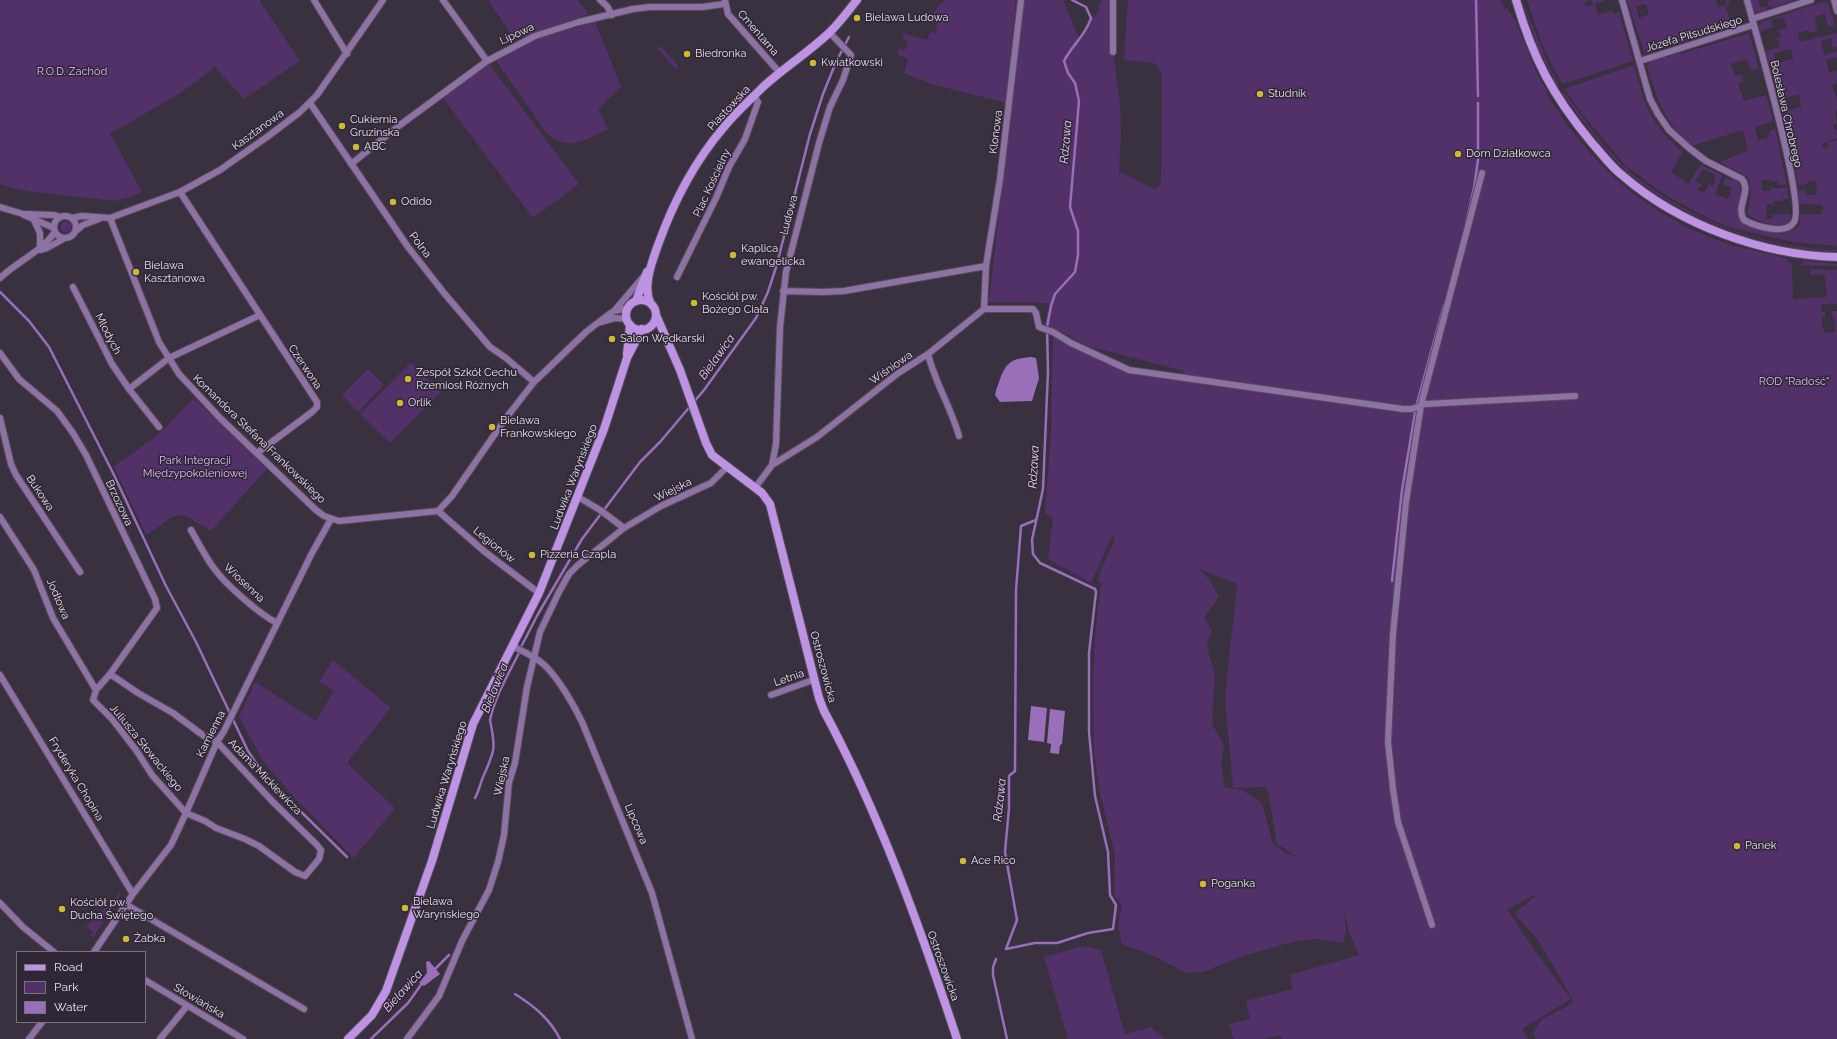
<!DOCTYPE html>
<html>
<head>
<meta charset="utf-8">
<style>
  body { margin:0 }
  #map { position:relative; width:1837px; height:1039px; overflow:hidden; background:#393040; font-family:Raleway,sans-serif }
  canvas { display:block }
  .legend { position:absolute; left:16px; top:951px; width:130px; height:72px; box-sizing:border-box; background:#2f2636; border:1px solid #78717e; margin:0; padding:5px 7px; list-style:none; font-size:12px; color:#e6e1eb }
  .legend li { display:flex; align-items:center; gap:8px; height:20px }
  .legend b { width:20px; border:1px solid #78717e }
</style>
</head>
<body>
<div id="map">
<canvas width="1837" height="1039"></canvas>
<ul class="legend">
<li><b style="height:5px;background:#bf93e3"></b>Road</li>
<li><b style="height:11px;background:#523169"></b>Park</li>
<li><b style="height:11px;background:#996fba"></b>Water</li>
</ul>
</div>
<script>
const ctx = document.querySelector('canvas').getContext('2d');
ctx.lineJoin = 'round';
function fillPath(path, color) {
  ctx.fillStyle = color;
  ctx.fill(path, 'evenodd');
}
function stroke(path, color, width, dash) {
  ctx.strokeStyle = color;
  ctx.lineWidth = width;
  ctx.lineCap = dash ? 'butt' : 'round';
  ctx.setLineDash(dash || []);
  ctx.stroke(path);
}
function drawText(font, color, halo, rows, align = 'center') {
  ctx.font = font + ' Raleway,sans-serif';
  ctx.lineWidth = 3;
  ctx.setLineDash([]);
  ctx.textBaseline = 'middle';
  ctx.strokeStyle = halo;
  ctx.fillStyle = color;
  for (const [text, x, y, turn = 0] of rows) {
    ctx.save();
    ctx.translate(x, y);
    ctx.rotate((+turn || 0) * Math.PI / 180);
    ctx.textAlign = isNaN(turn) ? turn : align;
    if (halo) ctx.strokeText(text, 0, 0);
    ctx.fillText(text, 0, 0);
    ctx.restore();
  }
}
fillPath(new Path2D(`
  M0 0H259L300 61 244 99 215 67 182 92 110 134 142 192 128 198 114 201 34 192 16 189 0 184Z
  M488 0H578L588 13 586 15 515 40Z
  M944 0H1016L1006 103 931 84 904 73 908 59 897 54 899 48 905 50 909 42 902 38 905 33 915 37 927 40 931 31 935 34 938 29 935 27 937 23 929 18Z
  M1021 0H1063L1079 39 1087 29 1091 18 1096 16 1101 0H1113V52L1120 104 1121 133 1119 171 1156 190 1161 182 1162 94 1161 71 1154 63 1124 60 1128 0H1500L1505 9 1507 8 1515 20 1537 74 1548 92 1546 94C1561 116 1576 138 1594 157 1628 196 1679 227 1728 244 1747 250 1770 253 1787 259L1792 266 1793 299 1827 297 1825 274 1811 275 1810 270 1800 269 1837 270V304H1821L1822 312H1825V316L1822 317V327L1824 328V333L1835 332V321L1831 311H1837V1039H1536L1533 1033 1542 1019 1571 1004 1573 1000 1538 940 1515 915 1518 910 1541 892 1507 909 1538 955 1571 999 1522 1029 1528 1039H1282L1281 1035 1264 1039H1234L1229 1024 1250 1019 1246 1001 1293 989 1290 975 1359 955 1349 932 1344 911 1346 932 1343 943 1316 939 1296 941 1246 955 1203 972 1186 973 1154 956 1122 944 1118 925 1122 905 1114 895 1115 855 1100 793 1094 752 1093 687 1095 637 1101 584 1097 580 1115 538 1112 536 1091 583 1048 559 1053 519 1045 513 1051 432 1053 336 1122 367 1182 378 1184 371 1087 346 1059 330 1047 327 1045 323 1049 303 989 302 999 213 995 212ZM1199 569 1237 584 1225 698 1233 788 1267 787 1277 844 1297 857 1286 853 1273 844 1262 803 1243 790 1225 788 1221 764 1224 745 1212 724 1215 674 1209 654 1207 641 1212 631 1204 617 1219 597 1209 579Z
  M1522 0 1549 66 1559 85H1557L1538 48Z
  M1527 0H1591L1584 2 1586 7 1593 5 1592 0H1606L1595 4 1598 15 1612 11 1614 14 1619 12 1633 61 1566 83H1562L1544 50Z
  M1627 0H1716L1718 7 1727 5 1726 0H1729L1730 4 1726 7 1730 21 1740 18 1741 24 1704 36 1702 31 1696 33 1697 38 1645 54ZM1646 4 1649 14 1639 18 1636 6Z
  M1751 0H1759L1760 7H1766V11L1754 13Z
  M1769 0H1795L1773 7 1767 6Z
  M1828 2 1835 25 1828 27 1825 14 1814 17 1818 31 1810 33 1809 30 1798 33 1800 42 1837 33V47L1833 48 1831 38 1821 41 1824 55 1837 51V57L1826 60 1829 73 1837 71V83L1832 85 1837 99V110L1835 111 1837 123 1833 125 1834 130H1837V138L1822 144 1823 149 1828 148V142L1837 140V246L1794 242 1732 228 1708 218 1664 194 1625 165 1584 116 1564 89 1634 65C1638 79 1641 94 1647 107 1654 124 1669 141 1683 152L1671 172 1688 184 1701 165 1722 175 1715 194 1728 199 1732 188 1723 184 1725 178 1731 180 1733 178C1747 184 1739 204 1738 217L1750 226 1782 234 1796 229 1799 226 1801 214H1822L1823 205 1799 204 1798 191 1805 190V195H1816L1817 182 1809 181 1808 184 1798 185 1791 144 1783 112 1801 107 1799 94 1787 98 1789 107 1782 109 1770 69 1779 67 1778 63 1793 59 1791 49 1774 53 1776 63 1769 64 1766 51 1780 47 1777 38 1781 37 1779 30 1787 28 1784 17 1771 20 1773 27 1766 29V30L1760 32 1759 26 1762 22 1819 3ZM1703 169 1715 175 1714 178 1716 179 1713 186 1709 184 1704 193 1697 190 1698 187 1700 188 1701 184 1695 181Z
  M595 22 621 87 598 109 608 129C585 140 567 154 545 131L495 59 534 40Z
  M1749 33 1759 68 1751 70 1747 59 1731 64 1735 76 1741 74 1744 81 1738 83 1744 101 1766 95 1773 121 1755 127 1758 140 1770 137 1769 131 1775 129 1787 185H1780L1776 181 1772 182 1771 180H1762V191H1771V188H1787L1789 199H1781V201H1773V204H1767L1766 219H1772V215L1790 214V221C1782 230 1754 222 1747 213L1751 193 1748 177 1719 162 1748 151 1743 130 1691 146C1664 122 1657 98 1647 66L1651 61 1681 53V54Z
  M661 46 679 67 676 69 658 49Z
  M489 64 579 184 533 218 443 98Z
  M1561 92H1564C1584 119 1604 149 1630 172 1684 218 1765 249 1837 250V251C1766 251 1668 214 1618 163 1597 141 1579 116 1561 92Z
  M60.5 227a5.5 5.5 0 1 1 11 0a5.5 5.5 0 1 1-11 0Z
  M1804 261 1837 264V266L1798 265Z
  M411 362 441 392 390 443 360 414Z
  M368 369 384 385 358 412 342 395Z
  M194 398 267 469 211 531 184 515 174 516 146 535 114 466 157 436Z
  M333 660 391 708 347 763 395 808 354 858 294 797 263 761 239 717 255 682 316 721 334 690 319 682Z
  M121 892 118 901 105 914 107 915 94 937 91 935 93 932 86 927Z
  M1083 946 1101 950 1125 1034 1151 1027 1165 1039H1068L1044 957Z`), '#523169');
fillPath(new Path2D(`
  M1031 357 1036 358 1039 378 1032 401 1000 402 995 395C996 389 998 385 1000 379 1007 361 1012 359 1031 357Z
  M1031 706 1047 708 1044 742 1028 740Z
  M1050 709 1065 711 1062 744 1060 745 1059 754 1050 753 1051 744 1047 743Z
  M429 961 440 974 424 986 419 983 427 973 426 962Z`), '#996fba');
stroke(new Path2D(`
  M1476 0 1478 96
  M1466 223 1474 188 1478 160V103
  M0 292 29 321 49 347 114 475 166 586 196 642 248 751 260 769 279 790 347 857
  M1392 581 1402 490 1416 407 1444 305
  M521 647 538 614 582 539 640 462 660 442 704 390 756 318 768 292 777 264 810 134 823 94 836 62 849 37
  M475 798C479 791 480 784 483 777 495 750 496 749 490 720 495 696 508 675 519 653
  M1006 949 1035 943H1057L1088 933 1113 929 1116 905 1110 895 1108 852 1095 796 1089 732V653L1096 592 1095 589 1040 563 1033 554 1032 540 1043 489 1048 371 1047 327 1051 306 1055 294 1075 272 1078 255V231L1070 207 1079 101 1075 83 1068 73 1064 61C1072 45 1086 35 1091 18L1086 7 1072 0
  M1006 949 1017 920 1005 852 1009 808V776L1015 771 1016 590 1021 526 1036 520
  M996 959 993 967V975L1007 1039
  M433 971 449 955
  M515 994C534 1006 550 1019 560 1039
  M371 1039 408 1003 423 982`), '#996fba', 2.5);
const street = new Path2D(`
  M314 0 347 54
  M443 0 487 61
  M600 0 607 6 612 15
  M725 0 728 14 780 73
  M1622 0 1646 85 1650 99 1658 114 1669 130 1689 148 1706 161 1742 179C1752 192 1735 206 1744 220 1755 226 1786 236 1794 222 1806 204 1755 30 1747 0
  M1834 0 1837 11
  M1752 19 1811 0
  M1113 52V0
  M1640 61 1753 25
  M310 103 408 247 444 293 490 347 506 358 534 382
  M351 164 400 125 487 61 535 36 579 22 633 9 650 7H702L724 4
  M180 192 317 402V407L312 412 257 453
  M0 207 23 214 54 215 60 217
  M24 215 54 228
  M54 227a11 11 0 1 1 22 0a11 11 0 1 1-22 0Z
  M72 218 82 216 110 218 180 192 220 170 267 137 300 112 317 95 383 0
  M110 218 159 342 179 374 220 418 316 510 324 516 339 521 438 511 452 496 506 418 534 382 586 332 608 315 614 311 628 308
  M34 220 40 233V250
  M76 231 83 225 99 219
  M40 250 47 248 65 238
  M677 277 716 198 729 167 745 139 758 102 754 96
  M0 278C18 261 41 252 55 232
  M73 287 112 364 129 389
  M783 291 823 292 844 291 986 266
  M984 309 986 266 1000 179 1021 0
  M614 311 644 276
  M601 322 615 318 627 319
  M0 353 19 379 57 411 73 433 86 455 155 599 157 608 110 674
  M928 354C935 383 951 407 959 436
  M0 418 11 464 16 475 80 572
  M159 427 129 389 169 358 260 315
  M772 465 776 444 780 327 786 272 819 143 830 107 843 80 851 55 829 32
  M755 488 772 465 817 437 897 374 928 354 984 309H1033L1036 313 1039 327 1053 332 1071 343 1129 370 1403 409H1412L1425 404 1575 396
  M578 497 600 510 624 528
  M438 511 485 552 539 593
  M0 517 34 570 53 618 96 690
  M191 530C198 542 205 556 213 567 225 584 259 614 277 623
  M512 646C522 651 534 656 542 663 556 674 574 705 582 722L652 893 692 1039
  M110 674 138 693 173 713 204 736 217 742 273 802 317 845 321 850 319 859 305 876 295 872 259 846 245 839 216 828 205 821 186 813 152 775 136 750 112 719 93 700 96 690Z
  M0 675 133 894
  M771 695 813 680
  M0 903 23 927 54 952
  M127 905 304 1009
  M1432 925 1398 822 1393 789 1388 742 1393 634 1406 502 1421 405 1482 173
  M94 952 133 894 171 845 186 813 217 742 224 731 312 553 331 519
  M145 980 243 1039
  M29 1039 42 1022
  M160 1039 187 1006
  M407 1039 439 996 462 941 489 890 498 862 504 835 509 782 515 763 527 687 540 632 559 592 569 574 578 565 624 528 661 506 711 483 727 467`);
const secondary = new Path2D(`
  M1516 0C1533 59 1553 96 1592 143 1602 154 1611 167 1623 176 1680 225 1762 255 1837 257
  M626 315a15 15 0 1 1 30 0a15 15 0 1 1-30 0Z
  M636 301 647 272
  M651 304C642 287 652 262 658 245 673 203 695 161 724 127 736 112 751 99 764 86 785 67 809 52 830 32 840 22 848 11 857 0
  M656 315 680 370 706 443 712 455 762 493 770 504 819 698 824 711C880 815 920 927 957 1039
  M627 354 630 325
  M348 1039 372 1015 386 991 432 861 473 724 539 593 604 429 627 358 642 329`);
stroke(street, '#554c5b', 8);
stroke(secondary, '#554c5b', 10);
stroke(street, '#8d72a3', 6);
stroke(secondary, '#bf93e3', 8);
for (const [x, y, r, color] of [
  [857,18,4,"#ceb837"],
  [687,54,4,"#ceb837"],
  [813,63,4,"#ceb837"],
  [1260,94,4,"#ceb837"],
  [342,126,4,"#ceb837"],
  [356,147,4,"#ceb837"],
  [1458,154,4,"#ceb837"],
  [393,202,4,"#ceb837"],
  [733,255,4,"#ceb837"],
  [136,272,4,"#ceb837"],
  [694,303,4,"#ceb837"],
  [612,339,4,"#ceb837"],
  [408,379,4,"#ceb837"],
  [400,403,4,"#ceb837"],
  [492,427,4,"#ceb837"],
  [532,555,4,"#ceb837"],
  [1737,846,4,"#ceb837"],
  [963,861,4,"#ceb837"],
  [1203,884,4,"#ceb837"],
  [405,908,4,"#ceb837"],
  [62,909,4,"#ceb837"],
  [126,939,4,"#ceb837"]
]) {
  const dot = new Path2D();
  dot.arc(x, y, r, 0, 2 * Math.PI);
  ctx.fillStyle = color;
  ctx.fill(dot);
  stroke(dot, '#2f2636', 1.5);
}
drawText('11px', '#e6e1eb', '#2f2636', [
  ["Bielawa Ludowa",865,18],
  ["Biedronka",695,54],
  ["Kwiatkowski",821,63],
  ["Studnik",1268,94],
  ["Cukiernia",350,120],
  ["Gruzinska",350,133],
  ["ABC",364,147],
  ["Dom Działkowca",1466,154],
  ["Odido",401,202],
  ["Kaplica",741,249],
  ["ewangelicka",741,262],
  ["Bielawa",144,266],
  ["Kasztanowa",144,279],
  ["Kościół pw.",702,297],
  ["Bożego Ciała",702,310],
  ["Salon Wędkarski",620,339],
  ["Zespół Szkół Cechu",416,373],
  ["Rzemiosł Różnych",416,386],
  ["Orlik",408,403],
  ["Bielawa",500,421],
  ["Frankowskiego",500,434],
  ["Pizzeria Czapla",540,555],
  ["Panek",1745,846],
  ["Ace Rico",971,861],
  ["Poganka",1211,884],
  ["Bielawa",413,902],
  ["Waryńskiego",413,915],
  ["Kościół pw.",70,903],
  ["Ducha Świętego",70,916],
  ["Żabka",134,939]
], 'left');
drawText('11px', '#e6e1eb', '#2f2636', [
  ["Cmentarna",758,33,49],
  ["Lipowa",517,34,-25],
  ["Józefa Piłsudskiego",1694,34,-17],
  ["Piastowska",729,108,-47],
  ["Bolesława Chrobrego",1786,114,77],
  ["Kasztanowa",258,130,-36],
  ["Klonowa",996,132,-83],
  ["Plac Kościelny",712,183,-65],
  ["Ludowa",789,215,-75],
  ["Polna",420,245,53],
  ["Młodych",108,334,63],
  ["Czerwona",305,367,56],
  ["Wiśniowa",891,368,-35],
  ["Komandora Stefana Frankowskiego",259,439,44],
  ["Ludwika Waryńskiego",574,477,-69],
  ["Wiejska",673,490,-26],
  ["Bukowa",40,493,56],
  ["Brzozowa",119,503,65],
  ["Legionów",494,545,39],
  ["Wiosenna",244,583,43],
  ["Jodłowa",58,599,67],
  ["Ostroszowicka",823,667,75],
  ["Letnia",789,678,-19],
  ["Kamienna",211,734,-63],
  ["Juliusza Słowackiego",146,748,51],
  ["Ludwika Waryńskiego",447,775,-73],
  ["Wiejska",502,776,-78],
  ["Adama Mickiewicza",265,777,46],
  ["Fryderyka Chopina",76,779,59],
  ["Lipcowa",636,824,67],
  ["Ostroszowicka",943,966,70],
  ["Słowiańska",199,1001,31]
]);
drawText('11px', '#debdf9', '#2f2636', [
  ["R.O.D. Zachód",72,72],
  ["ROD \"Radość\"",1794,382],
  ["Park Integracji",195,461],
  ["Międzypokoleniowej",195,474]
]);
drawText('italic 12px', '#e4cef6', '#2f2636', [
  ["Rdzawa",1066,142,-85],
  ["Bielawica",717,357,-54],
  ["Rdzawa",1034,467,-87],
  ["Bielawica",495,688,-68],
  ["Rdzawa",1000,800,-84],
  ["Bielawica",403,991,-48]
]);
</script>
</body>
</html>
